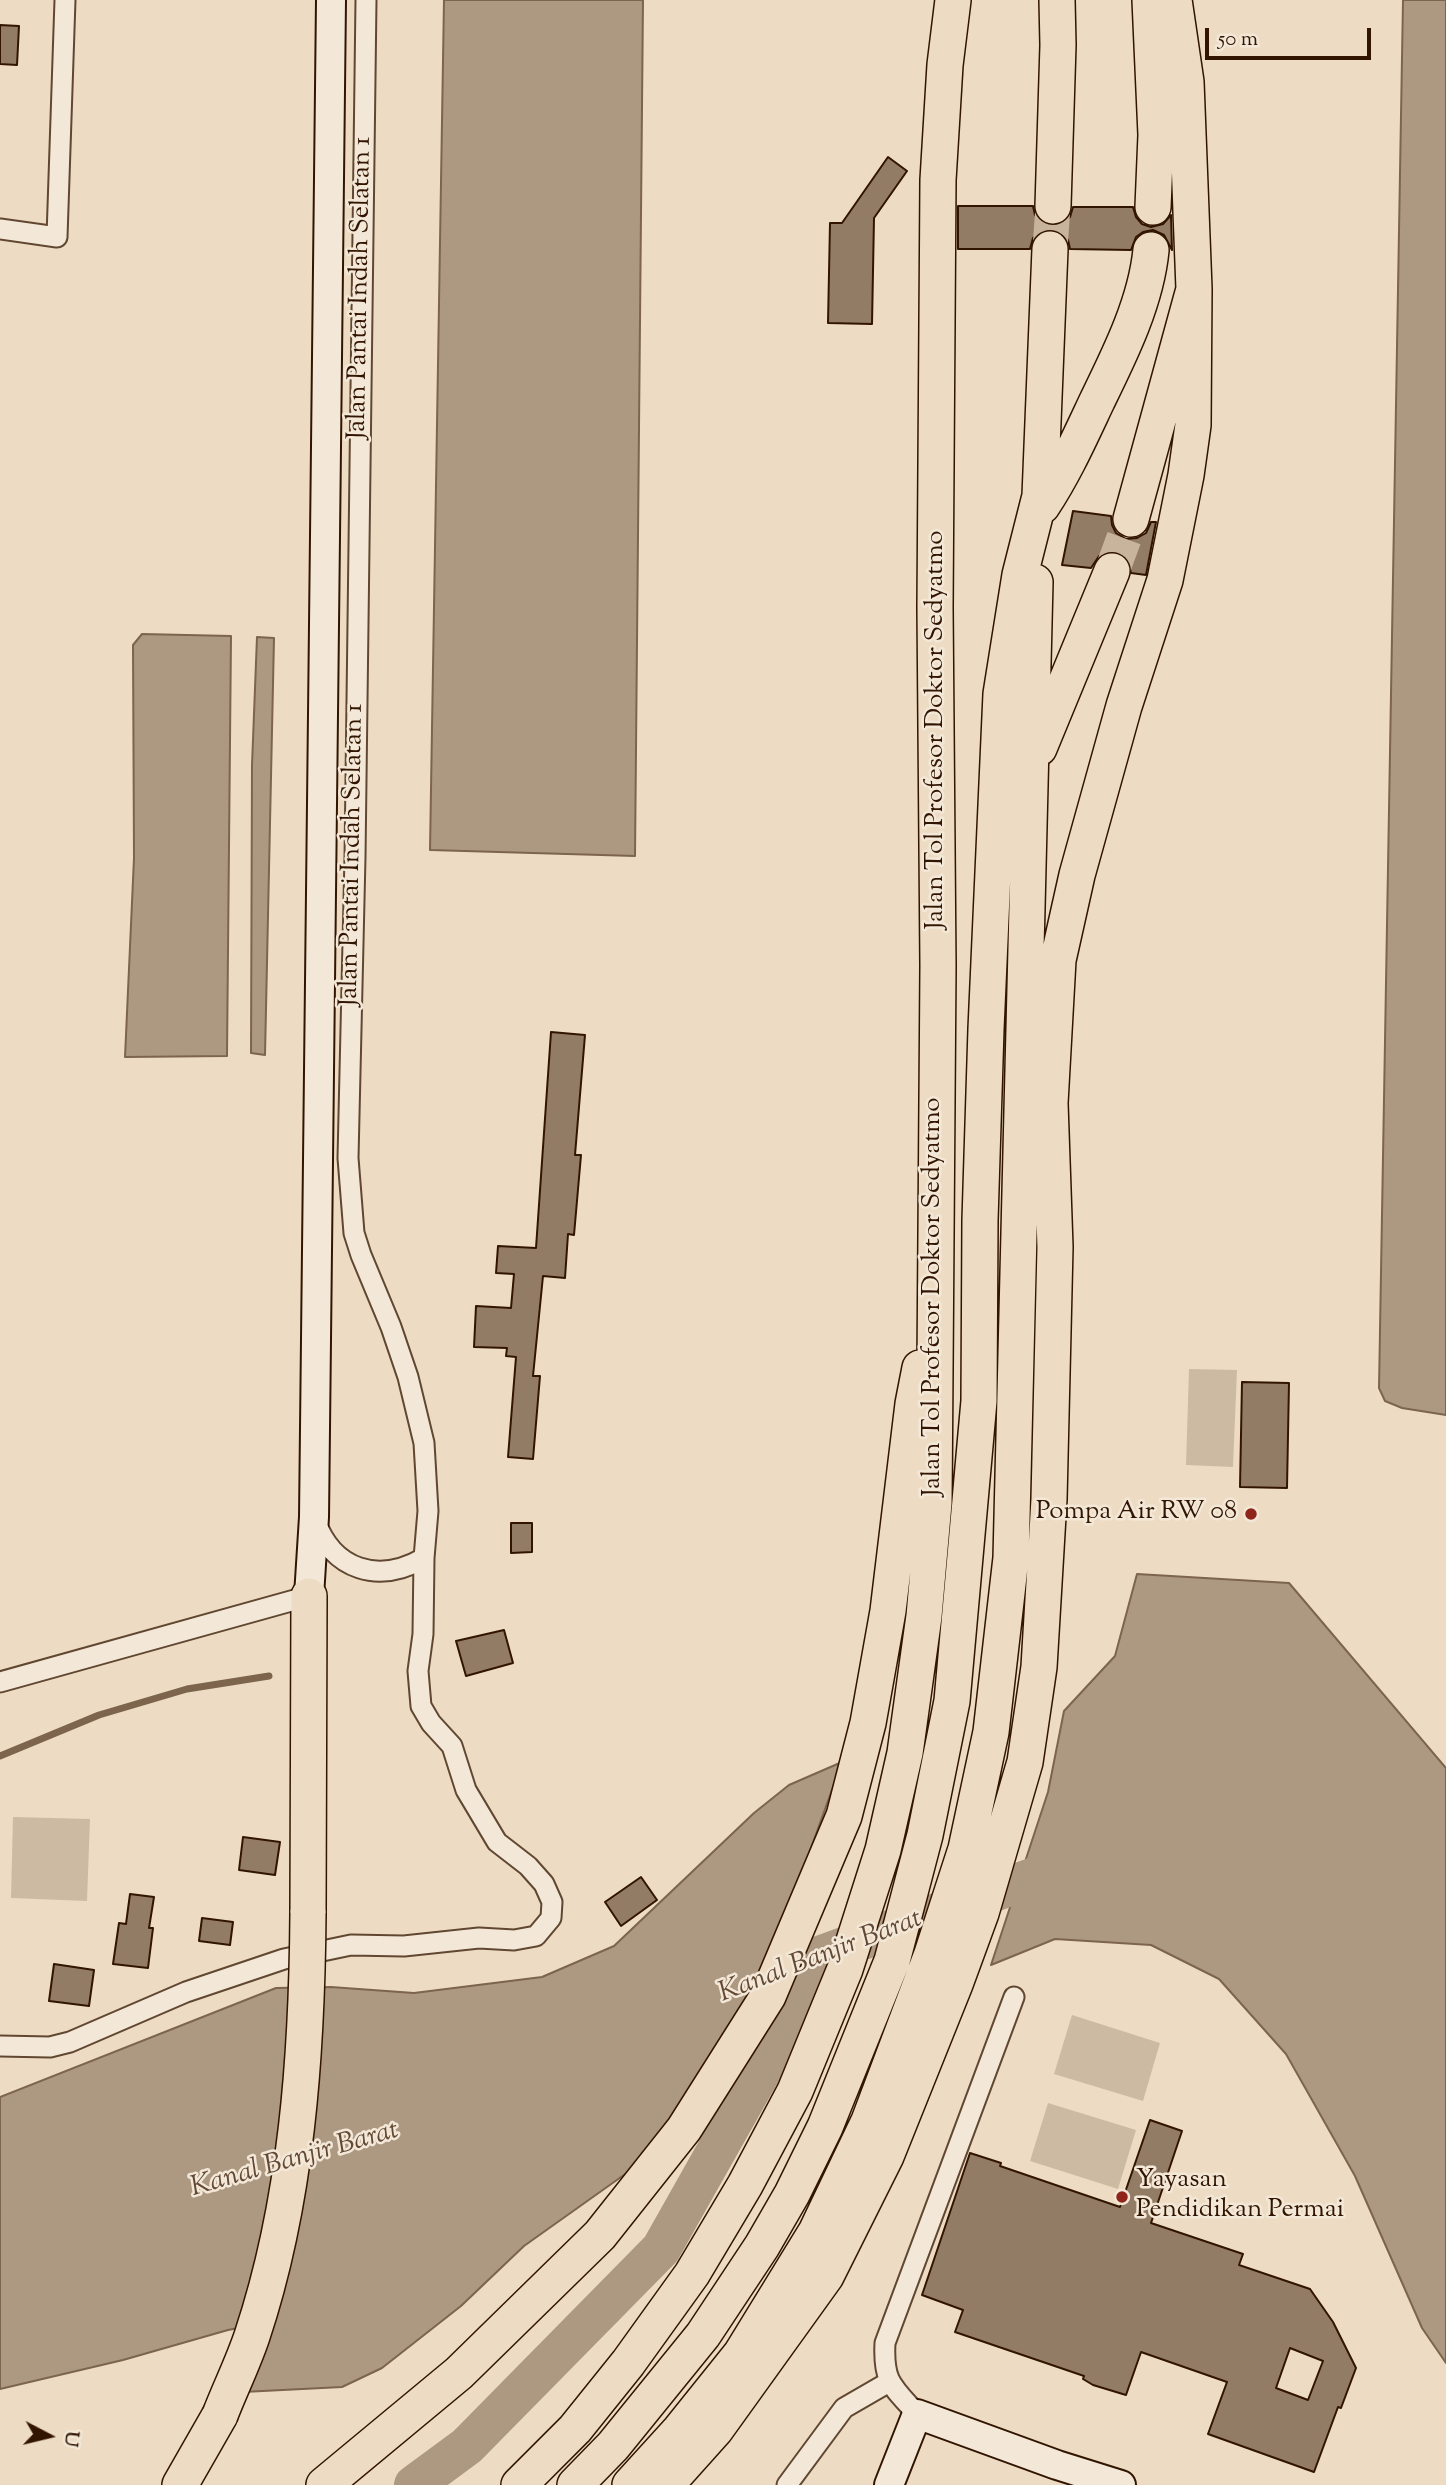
<!DOCTYPE html>
<html>
<head>
<meta charset="utf-8">
<style>
  body { margin:0 }
  #map { position:relative; width:1446px; height:2485px; overflow:hidden; background:#eddcc3; font-family:"Sorts Mill Goudy",serif }
  canvas { display:block }
  .north { position:absolute; left:14px; top:2401px; width:70px; height:70px; -webkit-text-stroke:5px #f3e8d8; paint-order:stroke; rotate:97deg; font-size:19px; font-weight:700; line-height:28px; text-align:center; color:#321500 }
  .north::after { content:''; display:block; margin:auto; width:24px; height:32px; background:#321500; clip-path:polygon(50% 0,100% 100%,50% 72%,0 100%) }
  .scale { position:absolute; left:1205px; top:28px; width:166px; height:32px; box-sizing:border-box; border:4px solid #321500; border-top:0; padding-left:9px; font-size:21px; line-height:24px; white-space:nowrap; color:#321500; -webkit-text-stroke:5px #f3e8d8; paint-order:stroke }
</style>
</head>
<body>
<div id="map">
<canvas width="1446" height="2485"></canvas>
<div class="north">U</div>
<div class="scale">50 m</div>
</div>
<script>
const ctx = document.querySelector('canvas').getContext('2d');
ctx.lineJoin = 'round';
function fillPath(path, color) {
  ctx.fillStyle = color;
  ctx.fill(path, 'evenodd');
}
function stroke(path, color, width, dash) {
  ctx.strokeStyle = color;
  ctx.lineWidth = width;
  ctx.lineCap = dash ? 'butt' : 'round';
  ctx.setLineDash(dash || []);
  ctx.stroke(path);
}
function drawText(font, color, halo, rows, align = 'center') {
  ctx.font = font + ' "Sorts Mill Goudy",serif';
  ctx.lineWidth = 5;
  ctx.setLineDash([]);
  ctx.textBaseline = 'middle';
  ctx.strokeStyle = halo;
  ctx.fillStyle = color;
  for (const [text, x, y, turn = 0] of rows) {
    ctx.save();
    ctx.translate(x, y);
    ctx.rotate((+turn || 0) * Math.PI / 180);
    ctx.textAlign = isNaN(turn) ? turn : align;
    if (halo) ctx.strokeText(text, 0, 0);
    ctx.fillText(text, 0, 0);
    ctx.restore();
  }
}
fillPath(new Path2D(`
  M1189 1369 1237 1370 1233 1467 1186 1465Z
  M13 1817 90 1819 87 1901 11 1898Z
  M1072 2015 1160 2043 1143 2101 1054 2074Z
  M1048 2103 1136 2130 1118 2189 1030 2161Z`), '#cdbaa2');
const water = new Path2D(`
  M444 0H643L635 856 430 850Z
  M1403 0H1446V1415L1402 1408 1385 1401 1379 1388Z
  M142 634 231 636 227 1056 125 1057 134 858 133 645Z
  M257 637 274 638 265 1055 251 1053 252 765Z
  M1137 1574 1289 1583 1446 1768V2363L1422 2328 1355 2176 1286 2054 1219 1979 1151 1945 1055 1939 991 1965 1048 1792 1064 1711 1115 1656Z
  M842 1762 757 1998 645 2160 524 2246 461 2306 382 2368 342 2387 243 2392 271 2322 228 2330 123 2360 0 2389V2097L276 1988 331 1987 414 1993 542 1977 614 1946 754 1813 789 1785Z`);
fillPath(water, '#ad9881');
stroke(water, '#7c644d', 2);
stroke(new Path2D(`
  M0 1756 99 1715 187 1689 269 1676`), '#7c644d', 7);
stroke(new Path2D(`
  M751 1981 1070 1864
  M414 2485 467 2446 661 2249 828 1953`), '#ad9881', 40);
const building = new Path2D(`
  M0 25 19 26 17 65 0 64Z
  M888 157 907 171 874 218 872 324 828 323 830 223H842Z
  M958 206H1033L1035 215 1042 223 1053 226 1062 224 1070 217 1073 207H1133L1136 217 1142 224 1151 227 1163 224 1171 215 1172 250 1164 235 1153 230 1143 232 1136 237 1131 250 1070 249 1068 240 1061 232 1050 229 1040 232 1033 238 1030 249H958Z
  M1073 511 1111 516 1112 525 1116 533 1126 539 1137 538 1146 533 1151 522H1156L1146 575 1131 573 1127 558 1119 552 1110 551 1099 556 1091 568 1062 565Z
  M551 1032 585 1035 575 1155H581L574 1235 568 1234 565 1278 543 1276 533 1376H540L533 1459 508 1457 516 1357 506 1356 507 1348 474 1347 476 1306 511 1308 514 1274 496 1273 498 1246 536 1248Z
  M1242 1382 1289 1383 1287 1488 1240 1487Z
  M511 1523H532V1552L511 1553Z
  M504 1630 513 1663 466 1676 456 1641Z
  M243 1837 280 1842 275 1875 239 1870Z
  M641 1877 657 1900 621 1926 605 1902Z
  M130 1894 154 1897 149 1928H153L148 1968 113 1964 119 1923 126 1924Z
  M202 1918 233 1922 230 1945 199 1941Z
  M54 1964 94 1970 89 2006 49 2001Z
  M1150 2120 1182 2131 1151 2223 1243 2254 1239 2265 1310 2289 1333 2322 1356 2368 1341 2408 1338 2407 1314 2472 1208 2434 1227 2382 1141 2352 1126 2395 1093 2385 1083 2379 1084 2376 955 2332 963 2310 922 2295 970 2153 1001 2163 1000 2166 1120 2207ZM1290 2348 1323 2361 1308 2400 1276 2388Z`);
fillPath(building, '#937c65');
stroke(building, '#321500', 2);
stroke(new Path2D(`
  M1050 249 1053 206
  M1112 571 1131 519`), '#c8b49c', 35, [35, 18]);
const street = new Path2D(`
  M0 229 57 237 65 0
  M315 1520C333 1571 379 1584 424 1558
  M0 1682 309 1596
  M0 2046 50 2047 70 2042 186 1992 284 1959 351 1945 404 1946 479 1938 514 1940 536 1936 551 1918 552 1902 544 1884 528 1866 497 1842 466 1790 452 1746 431 1723 421 1706 418 1671 423 1634 424 1558 428 1511 424 1443 408 1377 391 1327 361 1255 354 1233 348 1158 355 857 366 0
  M917 2414C892 2386 883 2382 885 2343L1014 1997
  M787 2485 844 2408 889 2382`);
const secondary = new Path2D(`
  M309 1596 314 1517 331 0
  M889 2485 917 2414 1057 2465 1121 2485`);
const highway = new Path2D(`
  M1150 0 1156 135 1153 207
  M1053 206 1058 45 1057 0
  M1042 506C1064 473 1080 437 1097 401 1120 354 1146 302 1151 250
  M1131 519 1194 289 1186 82 1174 0
  M1039 748 1112 571
  M308 1913 309 1596
  M180 2485 220 2415
  M324 2485 459 2373 600 2235 684 2129 768 1996 844 1816 868 1723 888 1611 913 1404 920 1368
  M519 2485 575 2429 628 2363 692 2274 745 2185 795 2091 845 1969 883 1850 905 1753 924 1616 934 1503 938 966 935 607 938 180 945 65 953 0
  M575 2485 613 2446 703 2335 762 2246 792 2194 825 2127 892 1961 925 1835 952 1701 979 1401 980 1220 986 1029 1001 694 1020 575 1040 496 1050 249
  M630 2485 680 2430 741 2354 816 2232 869 2121 932 1954 966 1849 991 1732 1011 1558 1035 582
  M666 2485 716 2429 826 2276 886 2156 955 1984 981 1913 1025 1762 1039 1667 1049 1499 1055 1247 1050 1103 1058 960 1077 875 1124 706 1165 580 1186 475 1193 425 1194 289`);
stroke(street, '#614731', 23);
stroke(secondary, '#321500', 32);
stroke(highway, '#321500', 38);
stroke(street, '#f3e8d8', 19);
stroke(secondary, '#f3e8d8', 28);
stroke(highway, '#eddcc3', 35);
const highwayBridge = new Path2D(`
  M220 2415C230 2389 243 2363 252 2336 297 2201 307 2054 308 1913`);
stroke(highwayBridge, '#321500', 38, []);
stroke(highwayBridge, '#eddcc3', 35);
for (const [x, y, r, color] of [
  [1251,1514,7,"#8f2418"],
  [1122,2197,7,"#8f2418"]
]) {
  const dot = new Path2D();
  dot.arc(x, y, r, 0, 2 * Math.PI);
  ctx.fillStyle = color;
  ctx.fill(dot);
  stroke(dot, '#f3e8d8', 2.5);
}
drawText('26px', '#321500', '#f3e8d8', [
  ["Jalan Pantai Indah Selatan 1",362,288,-89],
  ["Jalan Tol Profesor Doktor Sedyatmo",938,730,-90],
  ["Jalan Pantai Indah Selatan 1",354,855,-89],
  ["Jalan Tol Profesor Doktor Sedyatmo",935,1297,-90]
]);
drawText('26px', '#321500', '#f3e8d8', [
  ["Pompa Air RW 08",1237,1514],
  ["Yayasan",1136,2182,"left"],
  ["Pendidikan Permai",1136,2212,"left"]
], 'right');
drawText('italic 28px', '#634934', '#f3e8d8', [
  ["Kanal Banjir Barat",821,1958,-21],
  ["Kanal Banjir Barat",295,2161,-16]
]);
</script>
</body>
</html>
